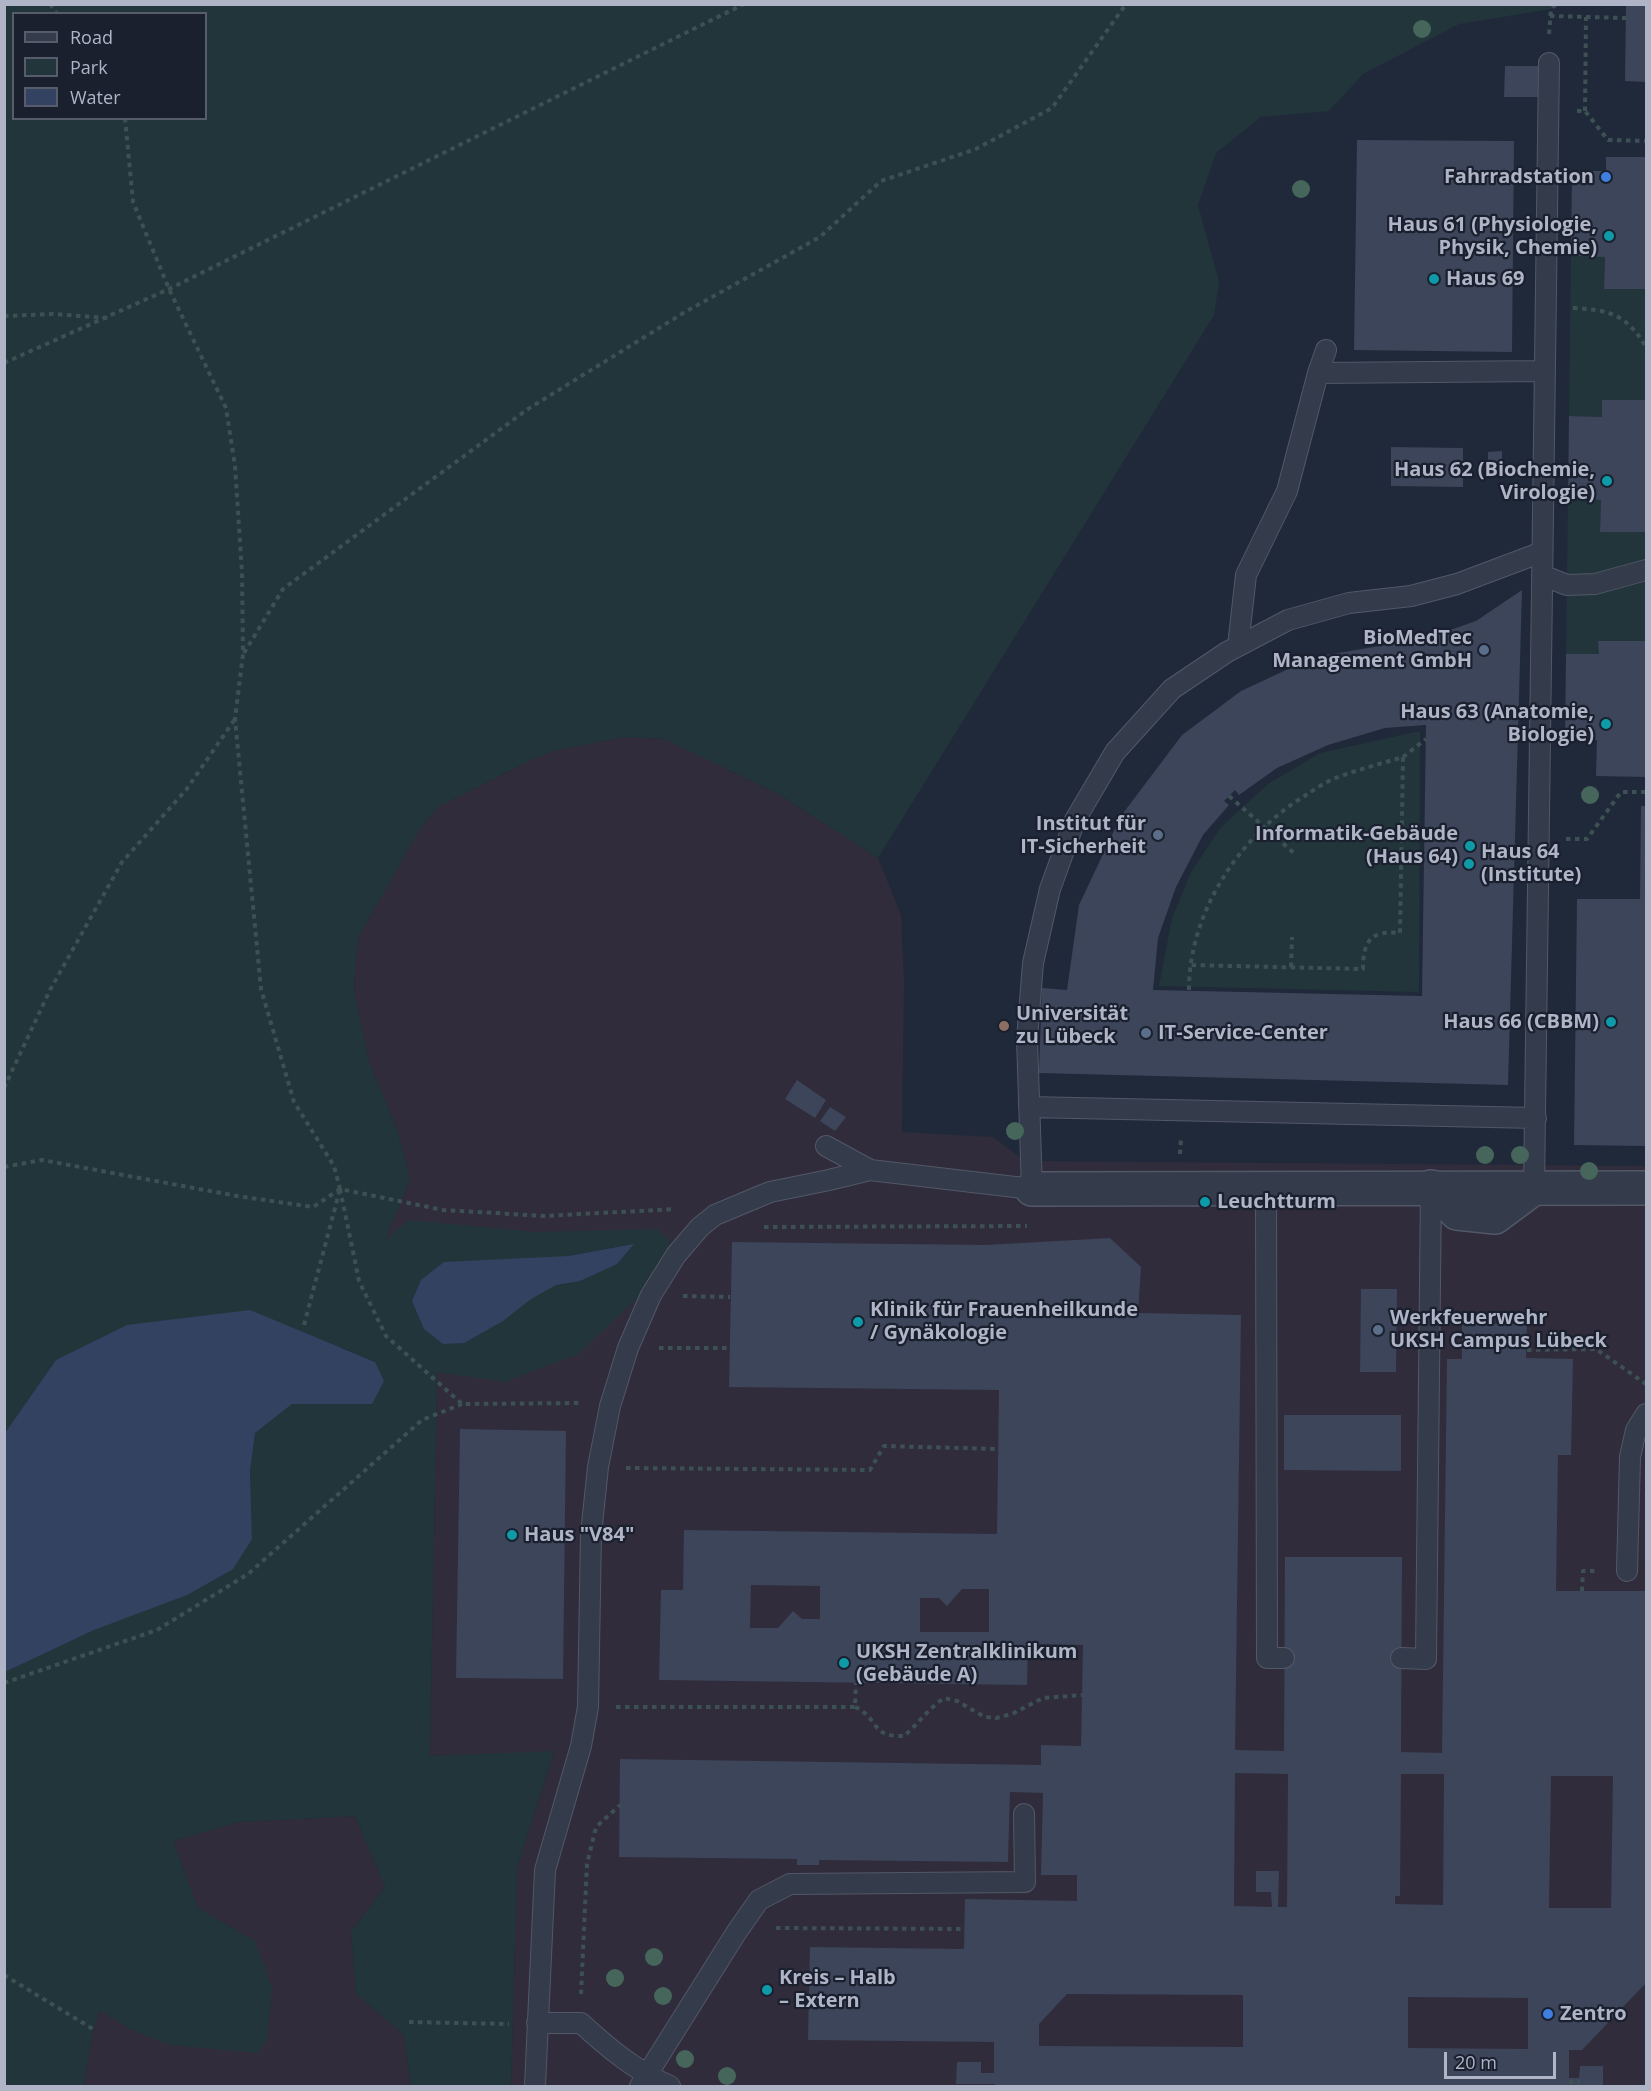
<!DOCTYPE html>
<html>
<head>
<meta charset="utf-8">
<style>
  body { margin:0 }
  #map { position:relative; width:1651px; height:2091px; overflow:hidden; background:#20293a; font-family:"Open Sans",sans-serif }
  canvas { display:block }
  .frame { position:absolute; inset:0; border:6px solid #afb5c6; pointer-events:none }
  .legend { position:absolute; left:12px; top:12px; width:195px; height:108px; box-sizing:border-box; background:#1a202e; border:2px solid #565c6b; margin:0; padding:8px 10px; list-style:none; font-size:18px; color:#afb5c6 }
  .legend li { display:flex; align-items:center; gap:12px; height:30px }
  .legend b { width:30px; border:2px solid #565c6b }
  .scale { position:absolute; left:1444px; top:2052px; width:112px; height:27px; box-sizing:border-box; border:3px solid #afb5c6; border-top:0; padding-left:8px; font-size:18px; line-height:21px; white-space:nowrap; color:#afb5c6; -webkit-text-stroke:4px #1a202e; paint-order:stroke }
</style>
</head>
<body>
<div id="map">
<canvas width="1651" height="2091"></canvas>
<div class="frame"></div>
<ul class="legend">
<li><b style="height:8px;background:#343b4a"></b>Road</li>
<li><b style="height:16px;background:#22353b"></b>Park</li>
<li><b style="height:16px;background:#344262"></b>Water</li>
</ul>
<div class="scale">20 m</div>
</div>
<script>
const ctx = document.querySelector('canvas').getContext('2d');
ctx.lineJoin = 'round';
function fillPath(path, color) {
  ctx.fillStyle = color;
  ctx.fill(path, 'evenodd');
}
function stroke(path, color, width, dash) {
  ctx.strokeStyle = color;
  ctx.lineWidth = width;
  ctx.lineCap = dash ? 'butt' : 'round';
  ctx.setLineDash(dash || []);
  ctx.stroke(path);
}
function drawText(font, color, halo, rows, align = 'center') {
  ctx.font = font + ' "Open Sans",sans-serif';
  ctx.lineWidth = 4.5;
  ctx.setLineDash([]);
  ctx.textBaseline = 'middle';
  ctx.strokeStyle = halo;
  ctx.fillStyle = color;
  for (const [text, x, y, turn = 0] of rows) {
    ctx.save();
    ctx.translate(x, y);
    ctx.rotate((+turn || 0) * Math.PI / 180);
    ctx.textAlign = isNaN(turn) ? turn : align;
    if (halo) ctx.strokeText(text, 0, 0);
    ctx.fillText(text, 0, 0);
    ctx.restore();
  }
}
fillPath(new Path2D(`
  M624 737 665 739 780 795 878 858 901 915 904 982 902 1132 993 1137 1025 1161 1646 1166V2086H511L517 1868 554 1752 430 1756 437 1371 384 1242 410 1179 398 1132 369 1062 354 990 356 957 359 936 420 829 438 807 529 761 553 751Z
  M355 1816 385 1887 351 1932 356 1994 404 2035 411 2086H84L93 2029 100 2010 130 2029 255 1941 198 1908 173 1841 239 1822Z`), '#302c3b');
fillPath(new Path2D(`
  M5 5H1556L1551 9 1459 24 1363 74 1329 111 1261 117 1216 153 1198 205 1219 282 1214 315 878 858 780 795 665 739 624 737 553 751 529 761 438 807 420 829 359 936 356 957 354 990 369 1062 398 1132 410 1179 385 1240 409 1220 536 1232 657 1229 670 1241 662 1266 641 1295 578 1354 505 1382 437 1372 430 1756 554 1751 517 1868 511 2086H411L404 2035 356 1994 351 1932 385 1887 355 1816 239 1822 173 1841 198 1908 255 1941 272 1988 267 2040 258 2053 170 2045 130 2029 100 2010 93 2029 84 2086H5V1672L94 1630 252 1539 250 1471 255 1433 292 1404H372L374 1361 342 1348 56 1360 5 1433ZM14 14H206V118H14ZM633 1244 580 1281 556 1285 531 1299 503 1321 443 1344 424 1329 412 1302 569 1256Z
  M1571 256 1605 257 1604 289H1646V400H1603L1602 417 1569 416Z
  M1568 499 1601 500 1600 531 1646 532V641H1599V654H1566Z
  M1420 731 1419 992 1159 986 1172 918 1191 872 1221 827 1268 784 1320 753Z`), '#22353b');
fillPath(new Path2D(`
  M634 1244 617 1264 580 1281 556 1285 531 1299 503 1321 464 1343 443 1344 424 1329 412 1301 421 1280 444 1262 569 1256Z
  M250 1310 375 1362 384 1381 372 1404H292L255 1433 250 1471 252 1539 233 1569 187 1595 94 1630 5 1672V1433L56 1360 127 1325Z`), '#344262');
fillPath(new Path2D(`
  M1626 4H1646V82L1625 81Z
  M1505 66H1543V97H1504Z
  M1357 140 1514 141 1512 352 1354 350Z
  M1606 157H1646V289H1604L1605 257 1571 256 1572 171H1606Z
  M1602 400H1646V532H1600L1601 500 1568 499 1569 416 1602 417Z
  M1391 447 1463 448V487L1391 486Z
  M1502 451V472H1488V452Z
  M1522 590 1508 1085 1039 1073 1042 988 1067 990 1079 905 1121 816 1182 735 1241 691 1314 657 1427 638 1476 621ZM1426 725 1422 996 1153 990 1158 938 1176 887 1203 835 1229 805 1224 801 1235 790 1239 795 1277 768 1328 745 1385 728Z
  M1598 641H1646V777L1596 776 1597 740H1565L1566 654H1599Z
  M1641 806H1646V1146L1574 1145 1577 899H1640Z
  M797 1080 826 1100 815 1118 785 1099Z
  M830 1107 846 1117 835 1131 820 1121Z
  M1110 1238 1141 1267 1138 1313 1241 1315 1235 1750 1284 1751 1285 1557H1402L1401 1752 1442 1753 1447 1359H1462V1324H1527L1526 1358 1573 1359 1571 1455H1558L1556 1591H1646V1983L1582 2050H1569V2078H1579L1580 2066H1603V2086H995V2084H956L957 2062H981V2073H994V2042L808 2040 810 1947 964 1949 965 1899 1077 1901V1875H1041L1043 1793 1010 1792 1008 1862 819 1860V1865H797V1859L619 1857 620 1759 1041 1765V1745L1081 1746 1083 1645 1028 1644 1027 1685 659 1680 661 1590H683L684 1530 997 1534 999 1390 729 1387 732 1242 986 1245ZM751 1585 820 1586V1619H802L793 1611 778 1628H750ZM962 1589H989V1632H920V1598H939L947 1606ZM1235 1773 1288 1774 1287 1907H1278L1279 1871H1256V1892H1271L1272 1907 1234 1906ZM1401 1774H1444L1443 1905 1395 1904V1896H1400ZM1551 1776H1613L1611 1908H1549ZM1067 1994 1243 1995V2047L1039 2046V2024ZM1408 1997 1528 1998V2049L1408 2048Z
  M1361 1289H1397L1396 1372H1360Z
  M1284 1415H1401V1471L1284 1470Z
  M460 1429 566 1431 563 1679 456 1678Z`), '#3c455a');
const lane = new Path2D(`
  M1318 373 1545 371
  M1542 575 1567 585 1595 584 1646 570
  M1238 646 1246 575 1287 491 1318 373 1326 350
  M1029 1107 1536 1118
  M826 1146 870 1170
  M1266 1188 1267 1658H1284
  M1534 1188 1549 63
  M1627 1571 1630 1457 1636 1430 1646 1414
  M1401 1658 1426 1659 1431 1187
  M537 2023H581C608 2048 636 2071 670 2086
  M535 2086 545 1870 581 1746 588 1707 591 1534 598 1467 610 1406 628 1348 651 1295 676 1255 700 1227 715 1215 770 1192 829 1180 870 1170 1032 1189 1027 1039 1033 963 1050 889 1075 820 1115 752 1172 689 1227 652 1288 620 1349 603 1411 596 1457 584 1542 552
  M640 2086 736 1933 759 1900 790 1884 1025 1882 1024 1814`);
const street = new Path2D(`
  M1431 1187 1457 1213 1495 1217 1534 1188
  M1032 1189 1646 1188`);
stroke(lane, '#525868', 22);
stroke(street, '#525868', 36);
stroke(new Path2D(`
  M50 4 57 14
  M1550 16 1626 18
  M1549 34 1551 9 1556 4
  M1577 111H1585L1608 140 1646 141
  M1585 111 1586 17
  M125 118 133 202 169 289 226 408 235 466 242 573 243 654 235 719 261 989 294 1102 334 1166 340 1189 443 1210 545 1216 675 1209
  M1573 308C1610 310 1626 314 1646 347
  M4 316 53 314 108 318
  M4 363 169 289 744 4
  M244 653 283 589 528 409 685 312 820 237 881 181 976 149 1052 108 1126 4
  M1403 757 1426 739
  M1229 796 1295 854
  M1566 839H1587L1621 792H1646
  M1378 857 1401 858
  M1291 967 1292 937
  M1189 990C1189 912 1240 835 1306 795 1314 790 1324 783 1333 779 1356 770 1380 764 1403 757L1400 933C1371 930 1363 941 1363 969L1189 965
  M4 1088 50 990 122 862 186 790 235 719
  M1180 1154 1181 1138
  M4 1167 42 1160 237 1196 313 1207 340 1189
  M340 1189 359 1281 386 1336 462 1404 582 1403
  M764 1227 1027 1226
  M683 1296 730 1297
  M304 1325 340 1189
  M659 1348H730
  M1527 1350 1596 1349 1646 1384
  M626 1468 870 1470 884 1446 999 1449
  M1582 1591 1583 1571H1598
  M4 1683 157 1630 248 1574 422 1420 462 1404
  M616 1707H855L856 1683
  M855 1707C873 1715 873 1728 884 1733 889 1736 898 1736 904 1736 918 1724 928 1709 944 1698L957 1701 985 1717 996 1718 1012 1714 1043 1698 1082 1695
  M776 1928 964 1929
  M4 1975 93 2029
  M581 1994 587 1864 596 1827 620 1805
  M409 2022 509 2024
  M1569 2082H1580`), '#3d5155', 4, [4.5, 4.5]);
stroke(lane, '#343b4a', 20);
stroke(street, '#343b4a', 33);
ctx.fillStyle = '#46665b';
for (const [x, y] of [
  [1422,29],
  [1301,189],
  [1590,795],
  [1015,1131],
  [1485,1155],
  [1520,1155],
  [1589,1171],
  [654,1957],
  [615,1978],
  [663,1996],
  [685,2059],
  [727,2076]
]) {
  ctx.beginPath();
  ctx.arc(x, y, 9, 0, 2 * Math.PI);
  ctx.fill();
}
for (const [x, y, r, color] of [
  [1606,177,6,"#3f7fe0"],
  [1609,236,6,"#0f9aa8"],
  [1434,279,6,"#0f9aa8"],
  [1607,481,6,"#0f9aa8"],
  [1484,650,6,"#5c6f8a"],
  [1606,724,6,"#0f9aa8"],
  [1158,835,6,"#5c6f8a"],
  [1470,846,6,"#0f9aa8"],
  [1469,864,6,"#0f9aa8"],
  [1611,1022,6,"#0f9aa8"],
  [1004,1026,6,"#8d6e63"],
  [1146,1033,6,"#5c6f8a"],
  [1205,1202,6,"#0f9aa8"],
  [858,1322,6,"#0f9aa8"],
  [1378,1330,6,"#5c6f8a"],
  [512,1535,6,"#0f9aa8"],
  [844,1663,6,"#0f9aa8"],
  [767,1990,6,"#0f9aa8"],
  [1548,2014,6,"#3f7fe0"]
]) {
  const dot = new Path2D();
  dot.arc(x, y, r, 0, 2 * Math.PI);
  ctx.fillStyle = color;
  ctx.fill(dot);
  stroke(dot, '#1a202e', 2);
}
drawText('bold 20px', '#afb5c6', '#1a202e', [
  ["Fahrradstation",1594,177,"right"],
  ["Haus 61 (Physiologie,",1597,225,"right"],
  ["Physik, Chemie)",1597,248,"right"],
  ["Haus 69",1446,279],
  ["Haus 62 (Biochemie,",1595,470,"right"],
  ["Virologie)",1595,493,"right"],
  ["BioMedTec",1472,638,"right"],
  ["Management GmbH",1472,661,"right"],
  ["Haus 63 (Anatomie,",1594,712,"right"],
  ["Biologie)",1594,735,"right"],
  ["Institut für",1146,824,"right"],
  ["IT-Sicherheit",1146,847,"right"],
  ["Informatik-Gebäude",1458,834,"right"],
  ["(Haus 64)",1458,857,"right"],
  ["Haus 64",1481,852],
  ["(Institute)",1481,875],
  ["Universität",1016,1014],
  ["zu Lübeck",1016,1037],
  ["Haus 66 (CBBM)",1599,1022,"right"],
  ["IT-Service-Center",1158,1033],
  ["Leuchtturm",1217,1202],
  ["Klinik für Frauenheilkunde",870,1310],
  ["/ Gynäkologie",870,1333],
  ["Werkfeuerwehr",1390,1318],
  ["UKSH Campus Lübeck",1390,1341],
  ["Haus \"V84\"",524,1535],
  ["UKSH Zentralklinikum",856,1652],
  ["(Gebäude A)",856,1675],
  ["Kreis – Halb",779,1978],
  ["– Extern",779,2001],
  ["Zentro",1560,2014]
], 'left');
</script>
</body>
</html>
